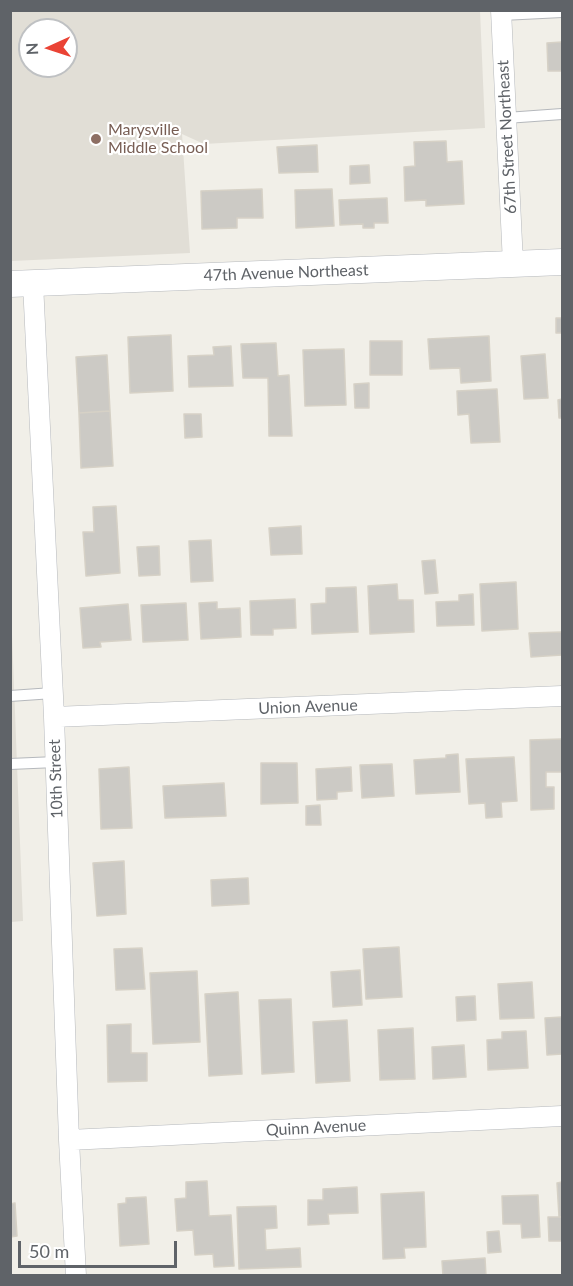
<!DOCTYPE html>
<html>
<head>
<meta charset="utf-8">
<style>
  body { margin:0 }
  #map { position:relative; width:573px; height:1286px; overflow:hidden; background:#f1efe8; font-family:Lato,sans-serif }
  canvas { display:block }
  .frame { position:absolute; inset:0; border:12px solid #5f6368; pointer-events:none }
  .north { position:absolute; left:18px; top:18px; width:60px; height:60px; box-sizing:border-box; background:#fff; border:2px solid #bfc1c3; border-radius:50%; rotate:267deg; font-size:16px; font-weight:700; line-height:24px; text-align:center; color:#5f6368 }
  .north::after { content:''; display:block; margin:auto; width:21px; height:27px; background:#ea4335; clip-path:polygon(50% 0,100% 100%,50% 72%,0 100%) }
  .scale { position:absolute; left:18px; top:1241px; width:159px; height:27px; box-sizing:border-box; border:3px solid #5f6368; border-top:0; padding-left:8px; font-size:18px; line-height:21px; white-space:nowrap; color:#5f6368; -webkit-text-stroke:4px #fff; paint-order:stroke }
</style>
</head>
<body>
<div id="map">
<canvas width="573" height="1286"></canvas>
<div class="frame"></div>
<div class="north">N</div>
<div class="scale">50 m</div>
</div>
<script>
const ctx = document.querySelector('canvas').getContext('2d');
ctx.lineJoin = 'round';
function fillPath(path, color) {
  ctx.fillStyle = color;
  ctx.fill(path, 'evenodd');
}
function stroke(path, color, width, dash) {
  ctx.strokeStyle = color;
  ctx.lineWidth = width;
  ctx.lineCap = dash ? 'butt' : 'round';
  ctx.setLineDash(dash || []);
  ctx.stroke(path);
}
function drawText(font, color, halo, rows, align = 'center') {
  ctx.font = font + ' Lato,sans-serif';
  ctx.lineWidth = 4.5;
  ctx.setLineDash([]);
  ctx.textBaseline = 'middle';
  ctx.strokeStyle = halo;
  ctx.fillStyle = color;
  for (const [text, x, y, turn = 0] of rows) {
    ctx.save();
    ctx.translate(x, y);
    ctx.rotate((+turn || 0) * Math.PI / 180);
    ctx.textAlign = isNaN(turn) ? turn : align;
    if (halo) ctx.strokeText(text, 0, 0);
    ctx.fillText(text, 0, 0);
    ctx.restore();
  }
}
fillPath(new Path2D(`
  M10 11H480L485 128 204 144 182 134 190 253 11 261ZM30 30H66V66H30Z
  M10 582 23 921 11 922H10Z`), '#e1ded6');
const building = new Path2D(`
  M562 42V71H548L547 43Z
  M446 141 447 162 462 161 464 204 426 206V200L405 201 404 167 415 166 414 142Z
  M317 145 318 172 279 173 277 147Z
  M369 165 370 183 350 184V166Z
  M262 189 263 218H237V228L202 229 201 191Z
  M332 189 334 226 296 228 295 190Z
  M387 198 388 223H374V228H363V224L340 225 339 200Z
  M556 318H562V333H556Z
  M171 335 173 391 130 393 128 337Z
  M489 336 491 381 461 383 460 368 430 369 428 339Z
  M370 341H402V375H370Z
  M276 343 278 376 289 375 292 436H269L268 378H243L241 344Z
  M231 346 233 386 189 387 188 356 214 355 213 347Z
  M344 349 346 405 305 406 303 350Z
  M545 354 548 398 524 399 521 356Z
  M107 355 110 411 79 413 76 357Z
  M369 383V408H355L354 384Z
  M497 389 500 442 471 443 469 414 458 415 457 391Z
  M562 399V418H559L558 400Z
  M110 411 113 466 81 468 79 413Z
  M184 414H201L202 437 185 438Z
  M116 506 120 573 86 576 83 532H94L93 507Z
  M301 526 302 554 271 555 269 528Z
  M211 540 213 581 191 582 189 541Z
  M159 546 160 575 139 576 137 547Z
  M435 560 438 593 425 594 422 561Z
  M516 582 518 629 482 631 480 584Z
  M397 584 398 600H413L414 632 370 634 368 586Z
  M356 587 358 632 312 634 311 604 326 603V588Z
  M473 594 474 625 437 626 436 602 459 601V595Z
  M295 599 296 628 273 629V635H251L250 601Z
  M217 602V609L240 608 241 637 201 639 199 603Z
  M186 603 188 640 143 642 141 605Z
  M128 604 131 640 100 642 101 647 83 648 80 608Z
  M562 632V655L531 657 529 633Z
  M562 739V772H546V787H554V809L531 810 530 740Z
  M458 754 460 792 416 794 414 760 446 758V755Z
  M514 757 517 801 501 802 502 817 486 818 485 803 469 804 466 759Z
  M261 763H297L298 803 261 804Z
  M392 764 394 796 362 798 360 765Z
  M129 767 132 828 101 829 99 769Z
  M351 767 352 791 337 792V799L317 800 316 769Z
  M224 783 226 816 165 818 163 786Z
  M320 805 321 825H306V806Z
  M124 861 126 914 97 916 93 863Z
  M248 878 249 904 212 906 211 880Z
  M399 947 402 997 366 999 363 949Z
  M142 948 145 989 116 990 114 949Z
  M360 970 362 1005 333 1007 331 972Z
  M197 971 200 1042 153 1044 150 973Z
  M532 982 534 1018 500 1019 498 984Z
  M238 992 242 1074 209 1076 205 994Z
  M475 996 476 1020 457 1021 456 997Z
  M291 999 294 1072 262 1074 259 1000Z
  M562 1017V1054L547 1055 545 1018Z
  M347 1020 350 1081 316 1083 313 1022Z
  M131 1024V1053H147V1081L108 1082 107 1025Z
  M413 1028 415 1079 380 1080 378 1030Z
  M526 1031 528 1068 488 1070 487 1040 502 1039V1032Z
  M464 1045 466 1077 433 1079 432 1047Z
  M207 1181 209 1216 231 1215 234 1266 214 1267 213 1254 195 1255 193 1230 177 1231 175 1199 186 1198V1182Z
  M562 1182V1217H559L557 1183Z
  M357 1187 358 1213 328 1214 329 1224 308 1225V1200H323V1189Z
  M424 1192 426 1247 404 1248 405 1258 383 1259 381 1194Z
  M538 1195 540 1237 522 1238 521 1224H503L502 1196Z
  M146 1197 149 1244 120 1246 118 1204 126 1203V1198Z
  M15 1203 17 1236 10 1237V1204Z
  M276 1206 277 1228 265 1229 266 1250 300 1248 301 1267 239 1269 237 1207Z
  M548 1217H562V1241H549Z
  M499 1231 501 1252 488 1253 487 1232Z
  M485 1258 486 1276H443L442 1261Z`);
fillPath(building, '#cccac5');
stroke(building, '#d6d1c6', 1.5);
const service = new Path2D(`
  M502 15 562 12
  M506 118 562 114
  M10 696 53 693
  M10 764 56 762`);
const minor = new Path2D(`
  M501 10 513 264
  M33 283 54 717 69 1140 76 1276
  M54 717 562 696
  M69 1140 562 1116`);
const tertiary = new Path2D(`
  M10 284 562 262`);
stroke(service, '#b5b8bc', 12);
stroke(minor, '#b5b8bc', 21);
stroke(tertiary, '#b5b8bc', 27);
stroke(service, '#fff', 10);
stroke(minor, '#fff', 20);
stroke(tertiary, '#fff', 26);
for (const [x, y, r, color] of [
  [96,139,6,"#8d6e63"]
]) {
  const dot = new Path2D();
  dot.arc(x, y, r, 0, 2 * Math.PI);
  ctx.fillStyle = color;
  ctx.fill(dot);
  stroke(dot, '#fff', 2);
}
drawText('16px', '#785e54', '#fff', [
  ["Marysville",108,130],
  ["Middle School",108,148]
], 'left');
drawText('16px', '#5f6368', '#fff', [
  ["67th Street Northeast",507,137,-93],
  ["47th Avenue Northeast",286,273,-2],
  ["Union Avenue",308,707,-2],
  ["10th Street",56,779,-92],
  ["Quinn Avenue",316,1128,-3]
]);
</script>
</body>
</html>
